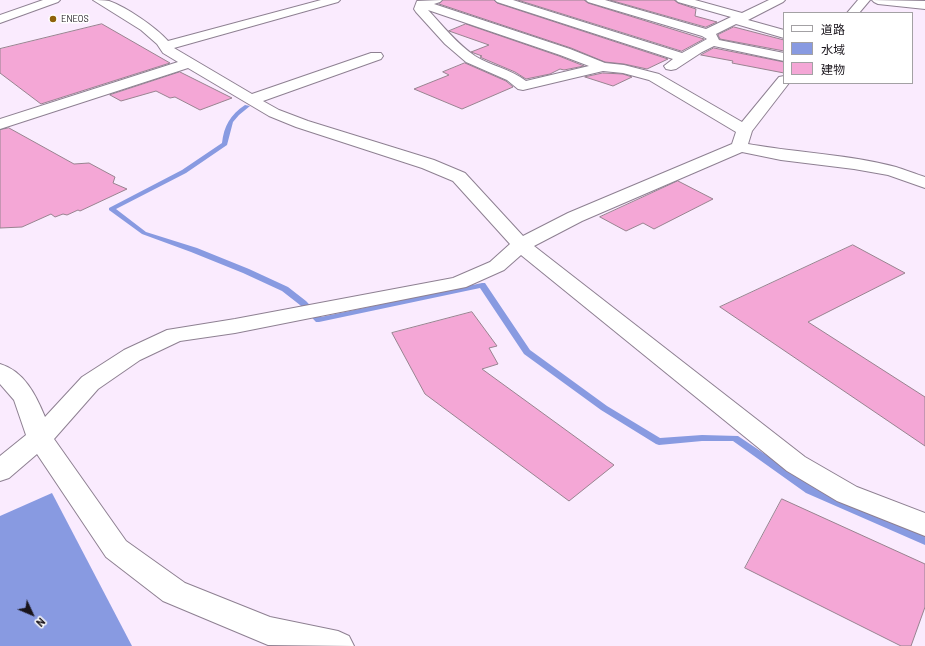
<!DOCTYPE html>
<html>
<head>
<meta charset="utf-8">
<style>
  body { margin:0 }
  #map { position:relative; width:925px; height:646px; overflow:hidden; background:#faebfe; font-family:Barlow,"Noto Sans JP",sans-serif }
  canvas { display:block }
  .legend { position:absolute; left:783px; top:12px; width:130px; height:72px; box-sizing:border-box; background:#fff; border:1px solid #a3a1a4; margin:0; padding:5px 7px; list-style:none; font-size:12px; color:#19141b }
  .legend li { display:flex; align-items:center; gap:8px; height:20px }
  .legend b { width:20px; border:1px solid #a3a1a4 }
  .north { position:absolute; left:12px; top:594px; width:40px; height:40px; -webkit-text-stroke:3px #fff; paint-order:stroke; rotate:134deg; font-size:11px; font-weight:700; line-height:16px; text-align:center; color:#19141b }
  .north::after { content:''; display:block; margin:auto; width:14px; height:18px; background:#19141b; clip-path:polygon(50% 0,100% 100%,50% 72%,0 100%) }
</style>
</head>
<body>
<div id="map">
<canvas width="925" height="646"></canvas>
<ul class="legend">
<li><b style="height:5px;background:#fff"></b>道路</li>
<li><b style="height:11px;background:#889ae1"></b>水域</li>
<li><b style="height:11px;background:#f4a7d6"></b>建物</li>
</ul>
<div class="north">N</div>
</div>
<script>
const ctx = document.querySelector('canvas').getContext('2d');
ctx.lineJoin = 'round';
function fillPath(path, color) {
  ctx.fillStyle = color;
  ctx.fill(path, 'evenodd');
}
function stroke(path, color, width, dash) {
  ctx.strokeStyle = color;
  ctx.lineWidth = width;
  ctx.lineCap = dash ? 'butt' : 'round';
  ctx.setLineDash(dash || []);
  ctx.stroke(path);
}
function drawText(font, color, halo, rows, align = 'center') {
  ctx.font = font + ' Barlow,sans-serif';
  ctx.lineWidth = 3;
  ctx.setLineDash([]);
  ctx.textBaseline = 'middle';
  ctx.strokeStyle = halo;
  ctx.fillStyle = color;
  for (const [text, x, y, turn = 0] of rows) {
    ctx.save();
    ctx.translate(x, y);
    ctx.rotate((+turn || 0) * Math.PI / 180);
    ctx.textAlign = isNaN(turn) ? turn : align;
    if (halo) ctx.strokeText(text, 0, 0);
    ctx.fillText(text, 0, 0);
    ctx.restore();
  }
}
fillPath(new Path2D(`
  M52 493 132 646H0V516Z`), '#889ae1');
fillPath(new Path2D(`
  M245 105 250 106 239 115 233 122 227 145 186 173 116 209 146 232 197 248 249 269 288 287 306 301 321 317 482 283H485L530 350 607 406 660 438 702 435 738 436 814 487 925 536V545L806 493 733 441H702L659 445 656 444 601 410 524 354 480 288 319 322H316L300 305 282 291 243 273 191 252 142 234 109 210V208L182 170 222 143C224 126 230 115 245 105Z`), '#889ae1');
const building = new Path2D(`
  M443 0H494L497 3 668 59 647 69 624 64 605 62 571 48 439 4Z
  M518 0H584L588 3 704 39 682 51Z
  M610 0H674L678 3 696 9 695 16 717 22 706 27Z
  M102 24 170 63 41 104 0 73V49Z
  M466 24 559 56 584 66 564 70 560 69 550 74 526 79 515 72 482 58 480 57 482 56 471 52 489 45 449 31Z
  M734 27 784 40V51L720 39 718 35Z
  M714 48 784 62V73L732 63 733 61 701 55Z
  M465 63 506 81 513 87 462 109 414 89 449 75 443 72Z
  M180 72 232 98 200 110 175 97 170 98 156 91 121 101 110 95Z
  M603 73 623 74 632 77 613 86 585 77Z
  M9 128 74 164 89 163 115 177 113 183 127 189 80 211 78 210 67 215 63 214 55 217 51 214 22 227 0 228V130Z
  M678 181 713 199 654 229 643 223 626 231 600 217Z
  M853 245 905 273 808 322 925 397V446L720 307Z
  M472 312 497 346 489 348 498 364 482 369 614 465 569 501 425 394 392 333Z
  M782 499 925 564V607L911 646H901L745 568Z`);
fillPath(building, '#f4a7d6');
stroke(building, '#988390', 1);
const minor = new Path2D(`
  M93 0C98 0 104 0 109 1 126 7 156 27 168 41L321 0H340L338 2 174 48 252 94 371 53H381L383 56 381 59 263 101 279 110 308 121 434 160 465 173 523 236 568 213 732 144 736 132 649 80 623 73 603 71 523 90 518 89 507 80 466 62 445 44 416 12 414 9 417 1 442 0 440 2 434 4 570 49 605 63 624 65 659 74 742 122 779 77 784 76V83H789L752 131 748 144C797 153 848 154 896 167 906 170 915 174 925 177V188L888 175 854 169 781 160 742 152 582 221 534 246 805 457 857 487 925 513V536L837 501 787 471 521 255 504 270 466 287 235 333 180 341 140 360 98 389 54 439 126 541 185 583 270 617 338 631 349 636 354 646 268 645 163 601 106 557 37 454 9 478 0 481V456L26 435 14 400 0 384V364C24 371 36 395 45 417L82 377 124 350 167 330 235 319 453 278 490 262 510 244 453 181 422 168 296 127 269 116 188 68 0 129V119L178 62 163 53 157 44 141 30ZM428 10 560 55 589 66 526 81C511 69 491 66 475 56 457 44 443 26 428 10Z
  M495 0H513L682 53 707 39 702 36 588 2 586 0H605L706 29 731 17 678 2 676 0H695L742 13 769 0H785L783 2 748 20 784 30V38L736 24 716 34 719 40 784 53V61L714 46 702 52 676 69 671 70 666 69 664 66 673 59 497 2Z
  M858 0H870L859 13H847Z
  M872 0 925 1V9L878 4 874 2Z`);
const highway = new Path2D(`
  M43 0H60L58 2 0 23V15Z`);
stroke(minor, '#8e8092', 2);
stroke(highway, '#8e8092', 2);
fillPath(minor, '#fff');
fillPath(highway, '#fff');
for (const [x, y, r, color] of [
  [53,19,4,"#8f610b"]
]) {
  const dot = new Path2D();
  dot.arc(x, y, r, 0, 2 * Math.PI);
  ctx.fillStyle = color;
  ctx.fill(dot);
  stroke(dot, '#fff', 1.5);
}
drawText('9px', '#19141b', '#fff', [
  ["ENEOS",61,19]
], 'left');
</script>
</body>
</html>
